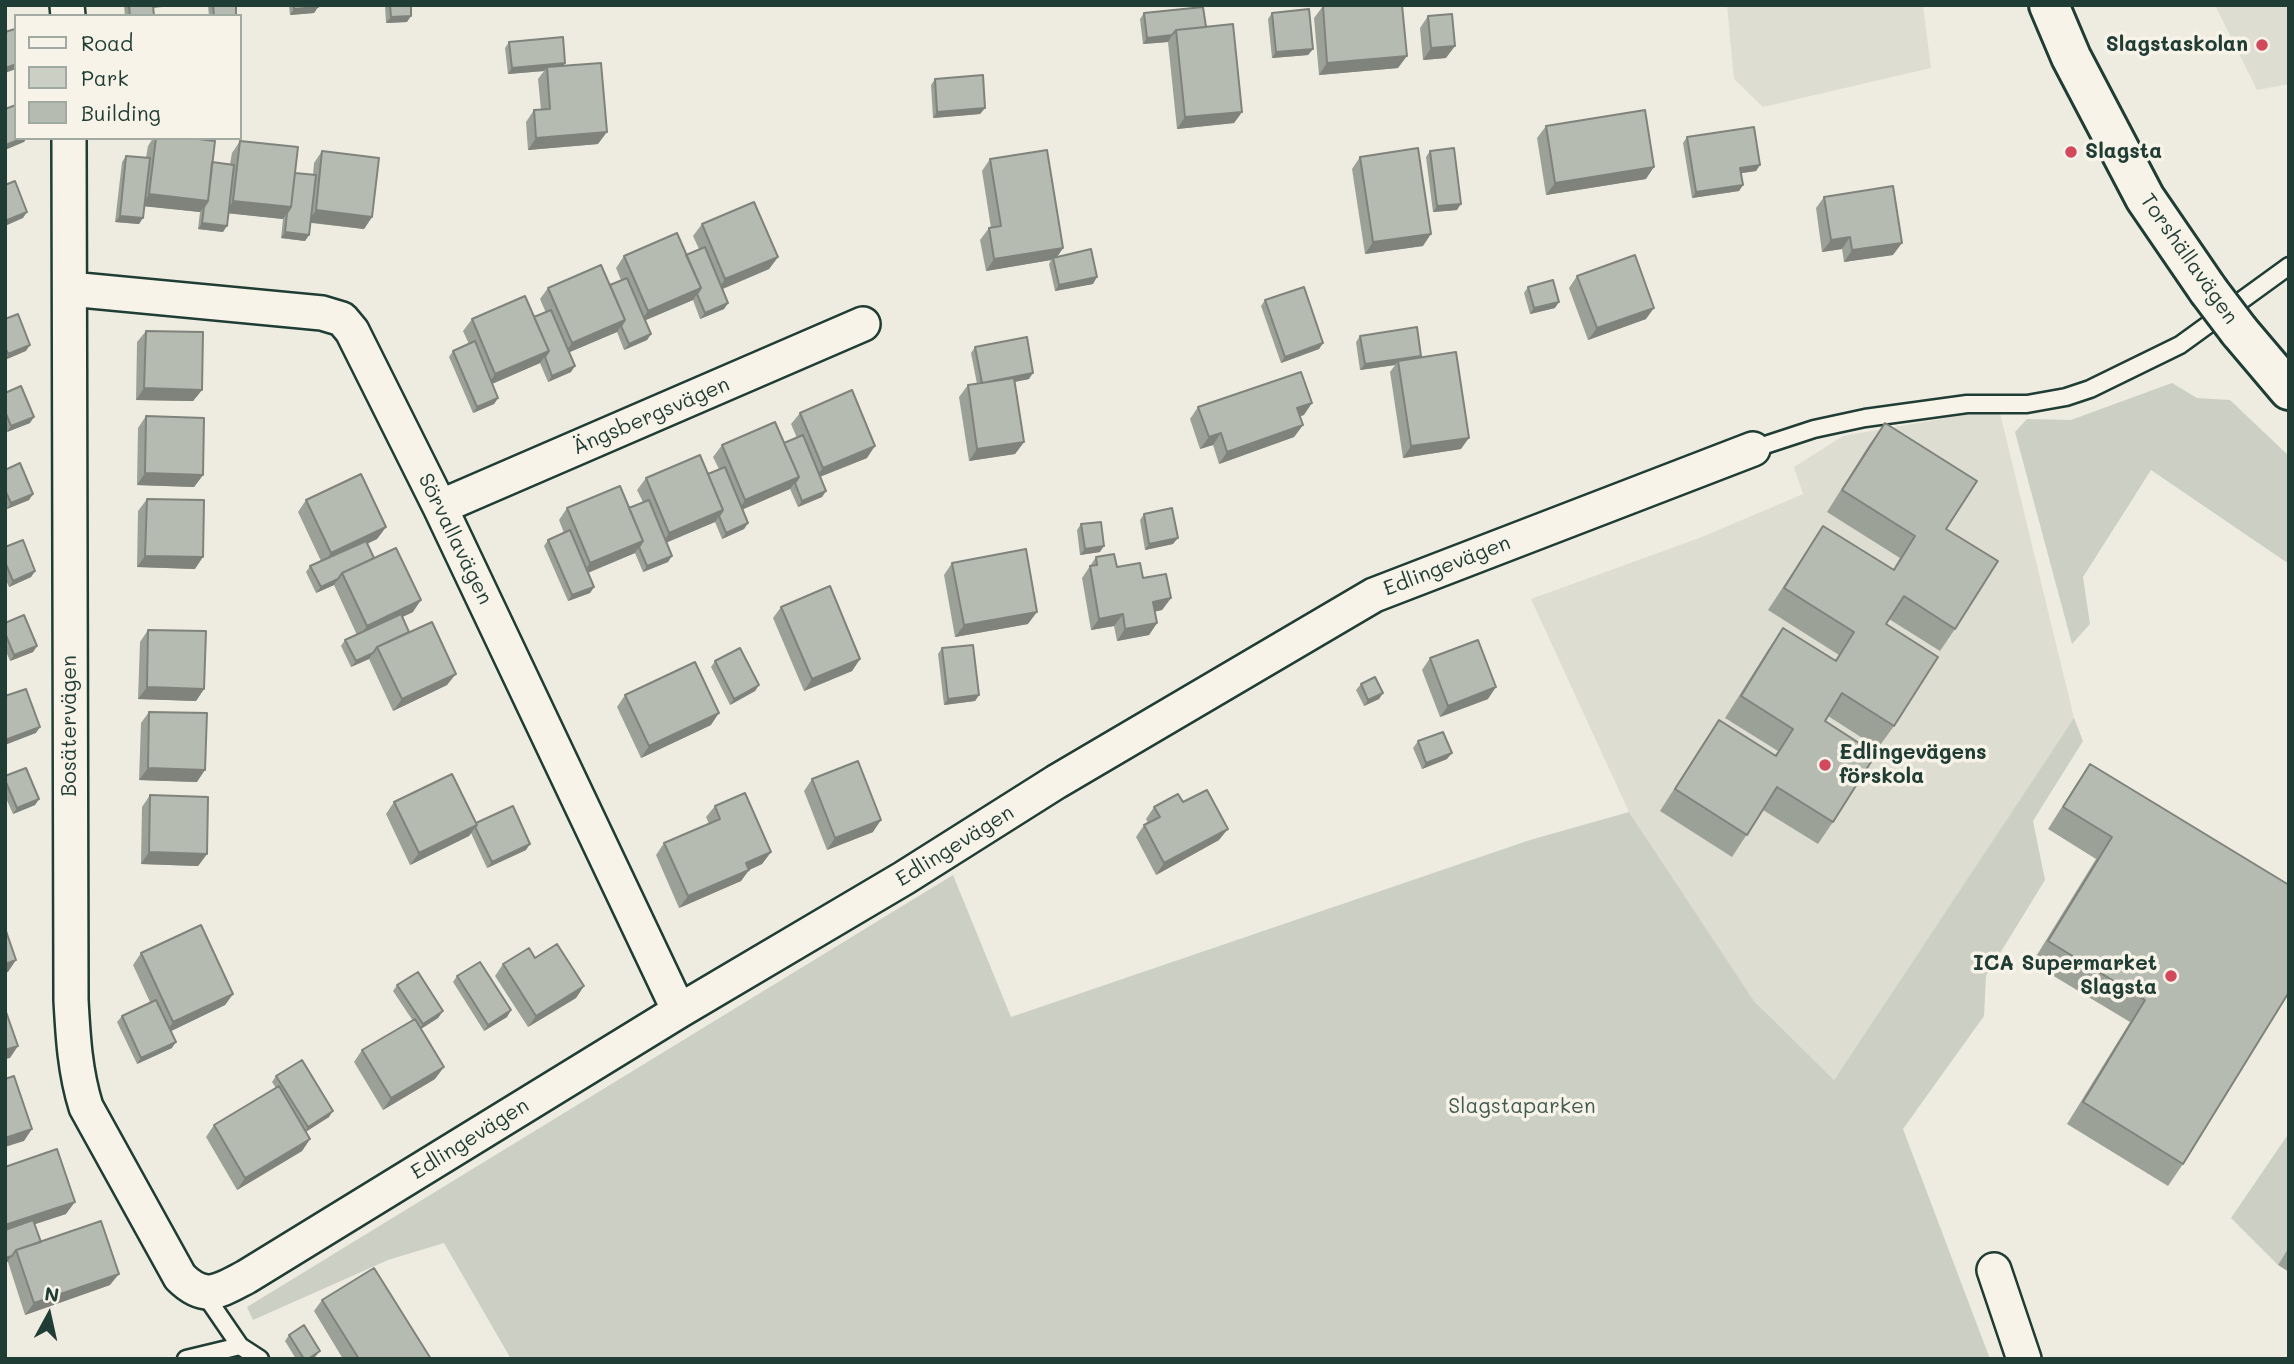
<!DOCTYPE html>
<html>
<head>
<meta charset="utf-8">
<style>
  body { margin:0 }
  #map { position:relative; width:2294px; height:1364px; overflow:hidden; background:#eeece1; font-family:Mali,sans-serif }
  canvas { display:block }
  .frame { position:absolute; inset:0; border:7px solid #1f3d34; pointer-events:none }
  .legend { position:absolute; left:14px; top:14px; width:228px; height:126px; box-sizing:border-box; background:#f7f3e8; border:2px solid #a1aaa0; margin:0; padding:9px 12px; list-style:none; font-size:21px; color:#1f3d34 }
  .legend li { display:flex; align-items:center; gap:14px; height:35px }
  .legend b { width:35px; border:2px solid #a1aaa0 }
  .north { position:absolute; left:14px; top:1280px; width:70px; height:70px; -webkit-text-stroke:5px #f7f3e8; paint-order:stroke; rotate:8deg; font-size:19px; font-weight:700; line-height:28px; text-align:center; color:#1f3d34 }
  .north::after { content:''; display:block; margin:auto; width:24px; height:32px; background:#1f3d34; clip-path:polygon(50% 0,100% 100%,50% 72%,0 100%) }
</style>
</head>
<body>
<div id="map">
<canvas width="2294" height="1364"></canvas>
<div class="frame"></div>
<ul class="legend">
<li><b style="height:9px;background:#f7f3e8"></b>Road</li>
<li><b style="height:19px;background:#cccfc4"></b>Park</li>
<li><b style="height:19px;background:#b5bbb0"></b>Building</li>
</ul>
<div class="north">N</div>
</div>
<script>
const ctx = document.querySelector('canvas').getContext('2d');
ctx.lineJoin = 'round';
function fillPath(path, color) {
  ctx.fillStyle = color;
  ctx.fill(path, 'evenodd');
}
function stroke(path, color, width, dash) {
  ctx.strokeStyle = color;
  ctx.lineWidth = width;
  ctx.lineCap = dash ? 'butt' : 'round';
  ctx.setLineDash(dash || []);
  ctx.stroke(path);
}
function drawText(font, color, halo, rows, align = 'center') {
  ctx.font = font + ' Mali,sans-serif';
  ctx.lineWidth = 7;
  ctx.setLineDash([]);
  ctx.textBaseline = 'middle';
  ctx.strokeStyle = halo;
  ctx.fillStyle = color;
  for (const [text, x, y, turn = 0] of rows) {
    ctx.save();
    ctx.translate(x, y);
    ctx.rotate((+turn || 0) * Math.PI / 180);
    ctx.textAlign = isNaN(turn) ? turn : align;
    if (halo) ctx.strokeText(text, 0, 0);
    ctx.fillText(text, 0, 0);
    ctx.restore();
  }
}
fillPath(new Path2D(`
  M1727 5H1923L1931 68 1763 107 1734 79Z
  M2215 5H2289V84L2257 90Z
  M1999 409 2074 718 1834 1080 1754 1001 1629 812 1531 599 1702 537 1803 494 1794 467 1843 436Z`), '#ddddd2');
fillPath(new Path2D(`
  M2172 383 2197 398 2230 400 2289 456V564L2151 470 2083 577 2090 624 2072 644 2015 432 2027 419 2071 420Z
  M2074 718 2083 741 2033 821 2045 880 1986 976 1984 1016 1903 1129 1990 1359H511L444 1243 388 1260 253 1320 247 1307 953 875 1011 1017 1530 840 1629 812 1754 1001 1834 1080Z
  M2289 1133V1247L2278 1265 2231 1218Z`), '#cccfc4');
const service = new Path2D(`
  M1753 449 1814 429 1865 418 1967 404H2027L2066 397 2090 389 2180 345 2289 266
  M203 1292 240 1346 260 1359
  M186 1359 240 1346`);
const minor = new Path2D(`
  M67 5 68 16
  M69 138 71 1000C73 1037 75 1072 86 1107L180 1277C205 1302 219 1291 246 1277L679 1011 904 878 1056 782 1374 595 1753 449
  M70 289 322 313 342 319 352 331 440 507 679 1011
  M440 507 863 324
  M1994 1270 2024 1359`);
const secondary = new Path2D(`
  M2049 5 2071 57 2145 198 2208 290
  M2239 331 2289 390`);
stroke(service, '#1f3d34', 21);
stroke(minor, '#1f3d34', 38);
stroke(secondary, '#1f3d34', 44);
stroke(service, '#f7f3e8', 16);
stroke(minor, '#f7f3e8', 33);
stroke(secondary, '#f7f3e8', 38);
const secondaryBridge = new Path2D(`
  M2208 290 2239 331`);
stroke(secondaryBridge, '#1f3d34', 44, []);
stroke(secondaryBridge, '#f7f3e8', 38);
fillPath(new Path2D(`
  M124 5H182L153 8 154 16H125Z
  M208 5H236V15L209 16Z
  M289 5H318V7L314 13 290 15Z
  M385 5H411L407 22 386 23Z
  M1323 6 1398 68 1319 75 1314 18Z
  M1144 13 1206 27 1242 112 1234 123 1177 129 1168 42 1143 44 1140 19Z
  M1272 13 1313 49 1308 55 1272 58 1268 19Z
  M1428 16 1446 58 1423 60 1420 28Z
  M509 42 565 63 563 66 598 144 528 150 526 122 534 110H541L538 79 544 71 508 74 505 48Z
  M935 79 985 108 980 114 933 118 931 85Z
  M1546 126 1646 179 1546 195 1537 138Z
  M1687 137 1760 165 1756 171 1741 173 1743 185 1739 191 1692 198 1683 143Z
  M153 138H190L212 162 230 164 232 153 240 141 295 173 313 175 314 163 322 151 372 217 364 229 311 223 309 235 305 241 281 238 283 219 228 213 223 232 198 229 200 212 145 206 139 224 115 222 122 162 126 156 146 158 148 146Z
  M1430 151 1457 210 1433 212 1426 157Z
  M1360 157 1423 246 1365 254 1352 169Z
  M990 159 1063 248 1057 257 1093 284 1055 291 1049 264 1051 260 986 271 980 240 989 228H991L982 171Z
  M1824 197 1893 255 1844 262 1842 249 1822 252 1816 208Z
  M702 224 778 257 769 269 723 289 728 303 724 309 700 319 693 300 645 320 651 334 647 340 624 350 617 332 569 352 571 372 548 382 540 363 492 384 498 398 494 404 473 413 449 357 453 351 469 344 463 331 472 319 534 317 546 313 540 299 548 288 610 285 621 280 616 268 624 256 686 255 699 249 693 236Z
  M1577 276 1646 319 1588 340 1569 288Z
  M1528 287 1555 308 1530 314 1524 293Z
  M1265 300 1323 343 1319 349 1281 363 1261 306Z
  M146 331 202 390 193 401 136 400 137 342Z
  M1360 336 1421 356 1420 357 1461 449 1403 458 1390 372 1395 365 1360 370 1356 342Z
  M975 347 1029 379 1015 382 1024 442 1015 454 969 461 959 397 968 385 977 384 971 353Z
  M5 393 30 423 7 432 5 428Z
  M1198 407 1304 415 1299 416 1303 425 1294 437 1219 464 1213 445 1200 449 1190 419Z
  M800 413 867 458 820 477 826 491 822 497 798 507 790 489 742 509 748 523 744 529 722 539 715 522 666 542 668 562 643 572 635 553 588 573 594 587 590 593 568 601 544 546 548 540 564 533 559 520 567 508H629L643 502 637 490 646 478 708 474 719 469 713 457 722 445 784 443 797 438 791 424Z
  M146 416 203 475 194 487 137 485 138 428Z
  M1885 423 1946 529 1955 629 1940 651 1889 619 1886 624 1894 726 1878 748 1828 716 1825 721 1833 822 1818 844 1763 810 1732 857 1660 811 1704 742 1719 720 1775 755 1778 751 1725 718 1768 650 1783 628 1835 660 1839 655 1768 610 1823 526 1893 570 1900 558 1827 512 1869 445Z
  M5 470 33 494 29 500 7 509 5 506Z
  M147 499 195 569 137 567 138 511Z
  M306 500 386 527 377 539 367 544 374 558 413 612 402 617 409 632 447 685 393 711 369 659 351 667 341 646 345 640 357 635 334 585 316 593 306 572 310 566 321 561 298 512Z
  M1144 514 1173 544 1145 550 1140 520Z
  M1081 524 1100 552 1080 555 1077 530Z
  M5 547 35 571 31 577 9 587 5 578Z
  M1096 557 1143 578 1171 598 1162 610 1155 611 1157 623 1149 635 1117 641 1114 626 1091 630 1082 578Z
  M952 563 1028 624 955 637 944 575Z
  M781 607 860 659 852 671 804 691 773 618Z
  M5 623 37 646 33 652 10 661 5 649Z
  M148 630 204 689 196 701 138 699 140 642Z
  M942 648 979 695 975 701 944 705 938 654Z
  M1430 658 1488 699 1440 717 1422 670Z
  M715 661 759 685 755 691 730 705 711 667Z
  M1361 684 1383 693 1379 699 1364 706 1356 690Z
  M625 695 711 725 641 758 617 707Z
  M149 712 197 782 139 780 141 723Z
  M1418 741 1447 759 1422 769 1413 748Z
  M2090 764 2289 885 2183 1164 2168 1186 2067 1124 2130 1022 2032 963 2096 859 2048 829 2075 786Z
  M5 776 39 799 35 805 13 814 5 796Z
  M812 779 873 832 827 850 804 791Z
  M150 795 207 854 198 866 141 864 142 807Z
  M394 802 476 823 526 850 487 868 471 833 469 836 410 865 386 814Z
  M1183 802 1219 840 1156 875 1136 837 1144 825 1148 823 1146 819 1154 807Z
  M715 806 771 852 762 864 749 870 741 881 679 908 656 855 664 843 709 824 706 817Z
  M141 953 233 994 225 1005 171 1031 172 1048 137 1064 117 1022 122 1016 150 1002 133 965Z
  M535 958 584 986 576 998 528 1027 495 976 503 964Z
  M457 976 511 1010 507 1017 484 1031 453 982Z
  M397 985 443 1011 438 1018 421 1029 435 1079 383 1110 354 1062 362 1050 413 1021 393 991Z
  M276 1076 329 1117 305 1132 310 1139 302 1151 237 1190 206 1137 214 1125 276 1088 272 1082Z
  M5 1167 66 1214 35 1224 41 1242 110 1285 25 1315 8 1262 5 1263Z
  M2289 1247V1272L2278 1265Z
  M322 1300 431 1359H343L314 1311Z
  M289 1335 315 1357 313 1359H296L285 1341Z`), '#9ca197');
fillPath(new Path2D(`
  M150 5H182L148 8Z
  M318 7 314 13 290 15 294 9Z
  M411 16 407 22 386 23 391 17Z
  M1172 35 1168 42 1143 44 1147 38Z
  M1455 46 1446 58 1423 60 1431 48Z
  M1313 49 1308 55 1272 58 1276 52Z
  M1407 56 1398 68 1319 75 1327 63Z
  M565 63 561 69 547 67 544 71 508 74 512 68Z
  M16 64V69L5 73 6 68Z
  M985 108 980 114 933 118 937 112Z
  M1242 112 1234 123 1177 129 1185 117Z
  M607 132 598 144 528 150 536 138Z
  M23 138H27L24 142 5 150 6 145Z
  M1760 165 1756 171 1736 174 1740 168Z
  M1654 167 1646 179 1546 195 1555 183Z
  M1743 185 1739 191 1692 198 1696 192Z
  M149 194 208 201 200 212 141 206Z
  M233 201 291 207 283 219 225 213Z
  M1461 204 1457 210 1433 212 1437 206Z
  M316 210 372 217 364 229 307 222Z
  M27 212 23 218 5 226V221Z
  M120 216 143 218 139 224 115 222Z
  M202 223 227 226 223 232 198 229Z
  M285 232 309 235 305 241 281 238Z
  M1431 234 1423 246 1365 254 1373 242Z
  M1850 237 1842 249 1822 252 1831 240Z
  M1902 243 1893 255 1844 262 1852 250Z
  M1063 248 1055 260 1053 258 1051 260 986 271 994 259Z
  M778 257 769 269 717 291 725 279Z
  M1097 277 1093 284 1055 291 1059 285Z
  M701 288 693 300 639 323 648 311Z
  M1559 302 1555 308 1530 314 1534 308Z
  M728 303 724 309 700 319 705 313Z
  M1654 308 1646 319 1588 340 1597 328Z
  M625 320 617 332 563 355 572 343Z
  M651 334 647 340 624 350 629 344Z
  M1323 343 1319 349 1281 363 1285 357Z
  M30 345 26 351 5 360 8 354Z
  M549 351 540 363 487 386 495 374Z
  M1421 356 1417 362 1398 361 1395 365 1360 370 1365 364Z
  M575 366 571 372 548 382 552 376Z
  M1033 373 1029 379 977 389 982 383Z
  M144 388 202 390 193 401 136 400Z
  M498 398 494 404 473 413 477 407Z
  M1312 403 1304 415 1288 420 1297 408Z
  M34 417 30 423 7 432 11 426Z
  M1303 425 1294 437 1219 464 1227 452Z
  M1221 433 1213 445 1200 449 1209 437Z
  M1469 438 1461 449 1403 458 1411 446Z
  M1024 442 1015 454 969 461 977 449Z
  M875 446 867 458 814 479 823 468Z
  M145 473 203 475 194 487 137 485Z
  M799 477 790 489 737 512 745 500Z
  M826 491 822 497 798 507 802 501Z
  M33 494 29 500 7 509 11 503Z
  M723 510 715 522 661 545 669 533Z
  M748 523 744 529 722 539 726 533Z
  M386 527 377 539 323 564 331 553Z
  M1178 538 1173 544 1145 550 1149 544Z
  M643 541 635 553 582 575 590 563Z
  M1104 546 1100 552 1080 555 1085 549Z
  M145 556 203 557 195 569 137 567Z
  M672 556 668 562 643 572 647 566Z
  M35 571 31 577 9 587 13 581Z
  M338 579 334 585 316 593 321 587Z
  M594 587 590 593 568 601 572 595Z
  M1171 598 1162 610 1145 614 1153 602Z
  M421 600 413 612 358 638 367 626Z
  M1037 612 1028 624 955 637 964 625Z
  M1123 614 1114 626 1091 630 1099 619Z
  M1157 623 1149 635 1117 641 1125 629Z
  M37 646 33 652 10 661 14 655Z
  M373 653 369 659 351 667 356 661Z
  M860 659 852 671 804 691 812 679Z
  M456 674 447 685 393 711 402 699Z
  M759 685 755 691 730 705 734 699Z
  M147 687 204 689 196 701 138 699Z
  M1496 687 1488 699 1440 717 1448 706Z
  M1383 693 1379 699 1364 706 1368 700Z
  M979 695 975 701 944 705 948 699Z
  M719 713 711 725 641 758 649 746Z
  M40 727 36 733 5 745V740Z
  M1452 753 1447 759 1422 769 1426 763Z
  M148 768 205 770 197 782 139 780Z
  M39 799 35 805 13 814 17 808Z
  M881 820 873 832 827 850 835 838Z
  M477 825 469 836 410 865 419 853Z
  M1228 829 1219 840 1156 875 1164 863Z
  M530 844 526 850 487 868 492 862Z
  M149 852 207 854 198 866 141 864Z
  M771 852 762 864 749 870 741 881 679 908 688 896 746 863Z
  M16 960 8 972 5 973V964Z
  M584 986 576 998 528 1027 536 1016Z
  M233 994 225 1005 165 1034 173 1022Z
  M511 1010 507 1017 484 1031 488 1025Z
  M443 1011 438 1018 419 1030 423 1024Z
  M176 1042 172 1048 137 1064 141 1058Z
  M18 1046 10 1058 5 1059V1050Z
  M444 1067 435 1079 383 1110 391 1098Z
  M333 1111 329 1117 304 1133 308 1127Z
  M32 1129 24 1141 5 1147V1138Z
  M310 1139 302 1151 237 1190 245 1178Z
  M75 1202 66 1214 5 1234V1225Z
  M12 1256 7 1262 5 1263V1258Z
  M119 1274 110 1285 25 1315 34 1303Z
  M320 1351 315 1357 313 1359H308Z`), '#7f837b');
const building = new Path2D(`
  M129 5H153L154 16H130Z
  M213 5H236V15L214 16Z
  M294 5H318V7L294 9Z
  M390 5H411V16L391 17Z
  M1332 5H1402L1407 56 1327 63 1323 6Z
  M1203 7 1206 27 1176 30 1172 35 1147 38 1144 13Z
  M1309 9 1313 49 1276 52 1272 13Z
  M1452 14 1455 46 1431 48 1428 16Z
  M1233 24 1242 112 1185 117 1176 30Z
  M15 29 16 64 6 68 5 32Z
  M563 37 565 63 512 68 509 42Z
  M601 63 607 132 536 138 534 110 550 109 547 67Z
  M983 75 985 108 937 112 935 79Z
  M16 105V138H23L6 145 5 143V109Z
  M1645 110 1654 167 1555 183 1546 126Z
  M1754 127 1760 165 1740 168 1743 185 1696 192 1687 137Z
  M156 138H190L215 141 208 201 149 194Z
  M240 141 298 147 291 207 233 201Z
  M1418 148 1431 234 1373 242 1360 157Z
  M1454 148 1461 204 1437 206 1430 151Z
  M1047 150 1063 248 994 259 989 228 1001 226 990 159Z
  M322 151 379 158 372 217 316 210Z
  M126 156 150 158 143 218 120 216Z
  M212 162 234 165 227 226 202 223 204 207 208 201Z
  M295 173 316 175 309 235 285 232 287 213 291 207Z
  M15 181 27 212 5 221V185Z
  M1893 186 1902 243 1852 250 1850 237 1831 240 1824 197Z
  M754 202 778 257 725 279 702 224Z
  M677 233 701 288 648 311 624 256Z
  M705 247 728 303 705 313 697 294 701 288 686 255Z
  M1091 249 1097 277 1059 285 1053 258Z
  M1635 255 1654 308 1597 328 1577 276Z
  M601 265 625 320 572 343 548 288Z
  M627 278 651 334 629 344 621 326 625 320 610 285Z
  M1553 280 1559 302 1534 308 1528 287Z
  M1304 287 1323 343 1285 357 1265 300Z
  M525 296 549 351 495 374 472 319Z
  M551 310 575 366 552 376 545 357 549 351 534 317Z
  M18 314 30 345 8 354 5 347V319Z
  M1417 327 1421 356 1365 364 1360 336Z
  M146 331 203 332 202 390 144 388Z
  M1027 337 1033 373 982 383 975 347Z
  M475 341 498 398 477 407 453 351Z
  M1456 352 1469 438 1411 446 1398 361Z
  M1301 372 1312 403 1297 408 1303 425 1227 452 1221 433 1209 437 1198 407Z
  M1014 378 1024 442 977 449 968 385Z
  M21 386 34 417 11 426 5 411V393Z
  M852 390 875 446 823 468 800 413Z
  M146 416 204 418 203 475 145 473Z
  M775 422 799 477 745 500 722 445Z
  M1885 423 1977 481 1946 529 1998 561 1955 629 1904 596 1886 624 1938 657 1894 726 1842 693 1825 721 1876 754 1833 822 1777 787 1747 835 1675 789 1719 720 1776 756 1793 729 1741 696 1783 628 1836 661 1854 632 1784 588 1823 526 1894 570 1915 536 1842 490Z
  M803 435 826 491 802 501 795 483 799 477 784 443Z
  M700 455 723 510 669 533 646 478Z
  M20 463 33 494 11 503 5 490V470Z
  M725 467 748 523 726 533 719 516 723 510 708 474Z
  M361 474 386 527 331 553 306 500Z
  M620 486 643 541 590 563 567 508Z
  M147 499 204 500 203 557 145 556Z
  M649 500 672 556 647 566 639 547 643 541 629 508Z
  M1172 508 1178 538 1149 544 1144 514Z
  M1101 522 1104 546 1085 549 1081 524Z
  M570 530 594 587 572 595 548 540Z
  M23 540 35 571 13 581 5 562V547Z
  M366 541 374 558 342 573 338 579 321 587 310 566Z
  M396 548 421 600 367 626 342 573Z
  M1026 549 1037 612 964 625 952 563Z
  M1114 554 1117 567 1140 563 1143 578 1166 574 1171 598 1153 602 1157 623 1125 629 1123 614 1099 619 1090 566 1097 565 1096 557Z
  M830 586 860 659 812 679 781 607Z
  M401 614 409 632 377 647 373 653 356 661 345 640Z
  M24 615 37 646 14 655 5 633V623Z
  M432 622 456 674 402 699 377 647Z
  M148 630 206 631 204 689 147 687Z
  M1478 640 1496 687 1448 706 1430 658Z
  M973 645 979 695 948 699 942 648Z
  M740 648 759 685 734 699 715 661Z
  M695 662 719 713 649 746 625 695Z
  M1375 677 1383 693 1368 700 1361 684Z
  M26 689 40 727 5 740V696Z
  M149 712 207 713 205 770 148 768Z
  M1443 732 1452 753 1426 763 1418 741Z
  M858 761 881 820 835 838 812 779Z
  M2090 764 2289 885V992L2183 1164 2083 1102 2145 1000 2048 941 2112 837 2063 807Z
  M26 768 39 799 17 808 5 780V776Z
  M452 774 477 825 419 853 394 802Z
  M1207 790 1228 829 1164 863 1144 825 1160 817 1154 807 1178 794 1183 802Z
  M745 793 771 852 746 863 749 870 688 896 664 843 720 819 715 806Z
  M150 795 208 797 207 854 149 852Z
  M513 806 530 844 492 862 475 827 477 825 476 823Z
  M201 925 233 994 173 1022 141 953Z
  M5 928 16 960 5 964Z
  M557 944 584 986 536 1016 503 964 529 948 535 958Z
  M480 962 511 1010 488 1025 457 976Z
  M418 972 443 1011 423 1024 397 985Z
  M156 1000 176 1042 141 1058 122 1016Z
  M5 1009 18 1046 5 1050Z
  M415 1019 444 1067 391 1098 362 1050Z
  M302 1060 333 1111 308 1127 276 1076Z
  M14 1076 32 1129 5 1138V1079Z
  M279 1086 310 1139 245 1178 214 1125Z
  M57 1149 75 1202 5 1225V1167Z
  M33 1220 41 1242 16 1250 12 1256 5 1258V1230Z
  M101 1221 119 1274 34 1303 16 1250Z
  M374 1268 431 1359H359L322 1300Z
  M304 1325 320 1351 308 1359H304L289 1335Z`);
fillPath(building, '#b5bbb0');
stroke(building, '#7f837b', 2);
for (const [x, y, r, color] of [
  [2262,45,7,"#d1495b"],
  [2071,152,7,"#d1495b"],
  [1825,765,7,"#d1495b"],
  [2171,976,7,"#d1495b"]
]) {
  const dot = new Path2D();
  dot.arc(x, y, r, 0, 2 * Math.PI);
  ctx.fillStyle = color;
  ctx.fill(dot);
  stroke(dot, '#f7f3e8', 2.5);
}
drawText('bold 21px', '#1f3d34', '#f7f3e8', [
  ["Slagstaskolan",2248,45],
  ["Slagsta",2085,152,"left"],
  ["Edlingevägens",1839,753,"left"],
  ["förskola",1839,777,"left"],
  ["ICA Supermarket",2157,964],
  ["Slagsta",2157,988]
], 'right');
drawText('21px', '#1f3d34', '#f7f3e8', [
  ["Torshällavägen",2189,259,55],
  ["Ängsbergsvägen",651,416,-23],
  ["Sörvallavägen",455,539,64],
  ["Edlingevägen",1447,566,-21],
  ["Bosätervägen",70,726,-90],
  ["Edlingevägen",955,846,-32],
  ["Edlingevägen",470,1139,-32]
]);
drawText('21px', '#425a51', '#f7f3e8', [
  ["Slagstaparken",1522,1107]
]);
</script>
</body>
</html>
